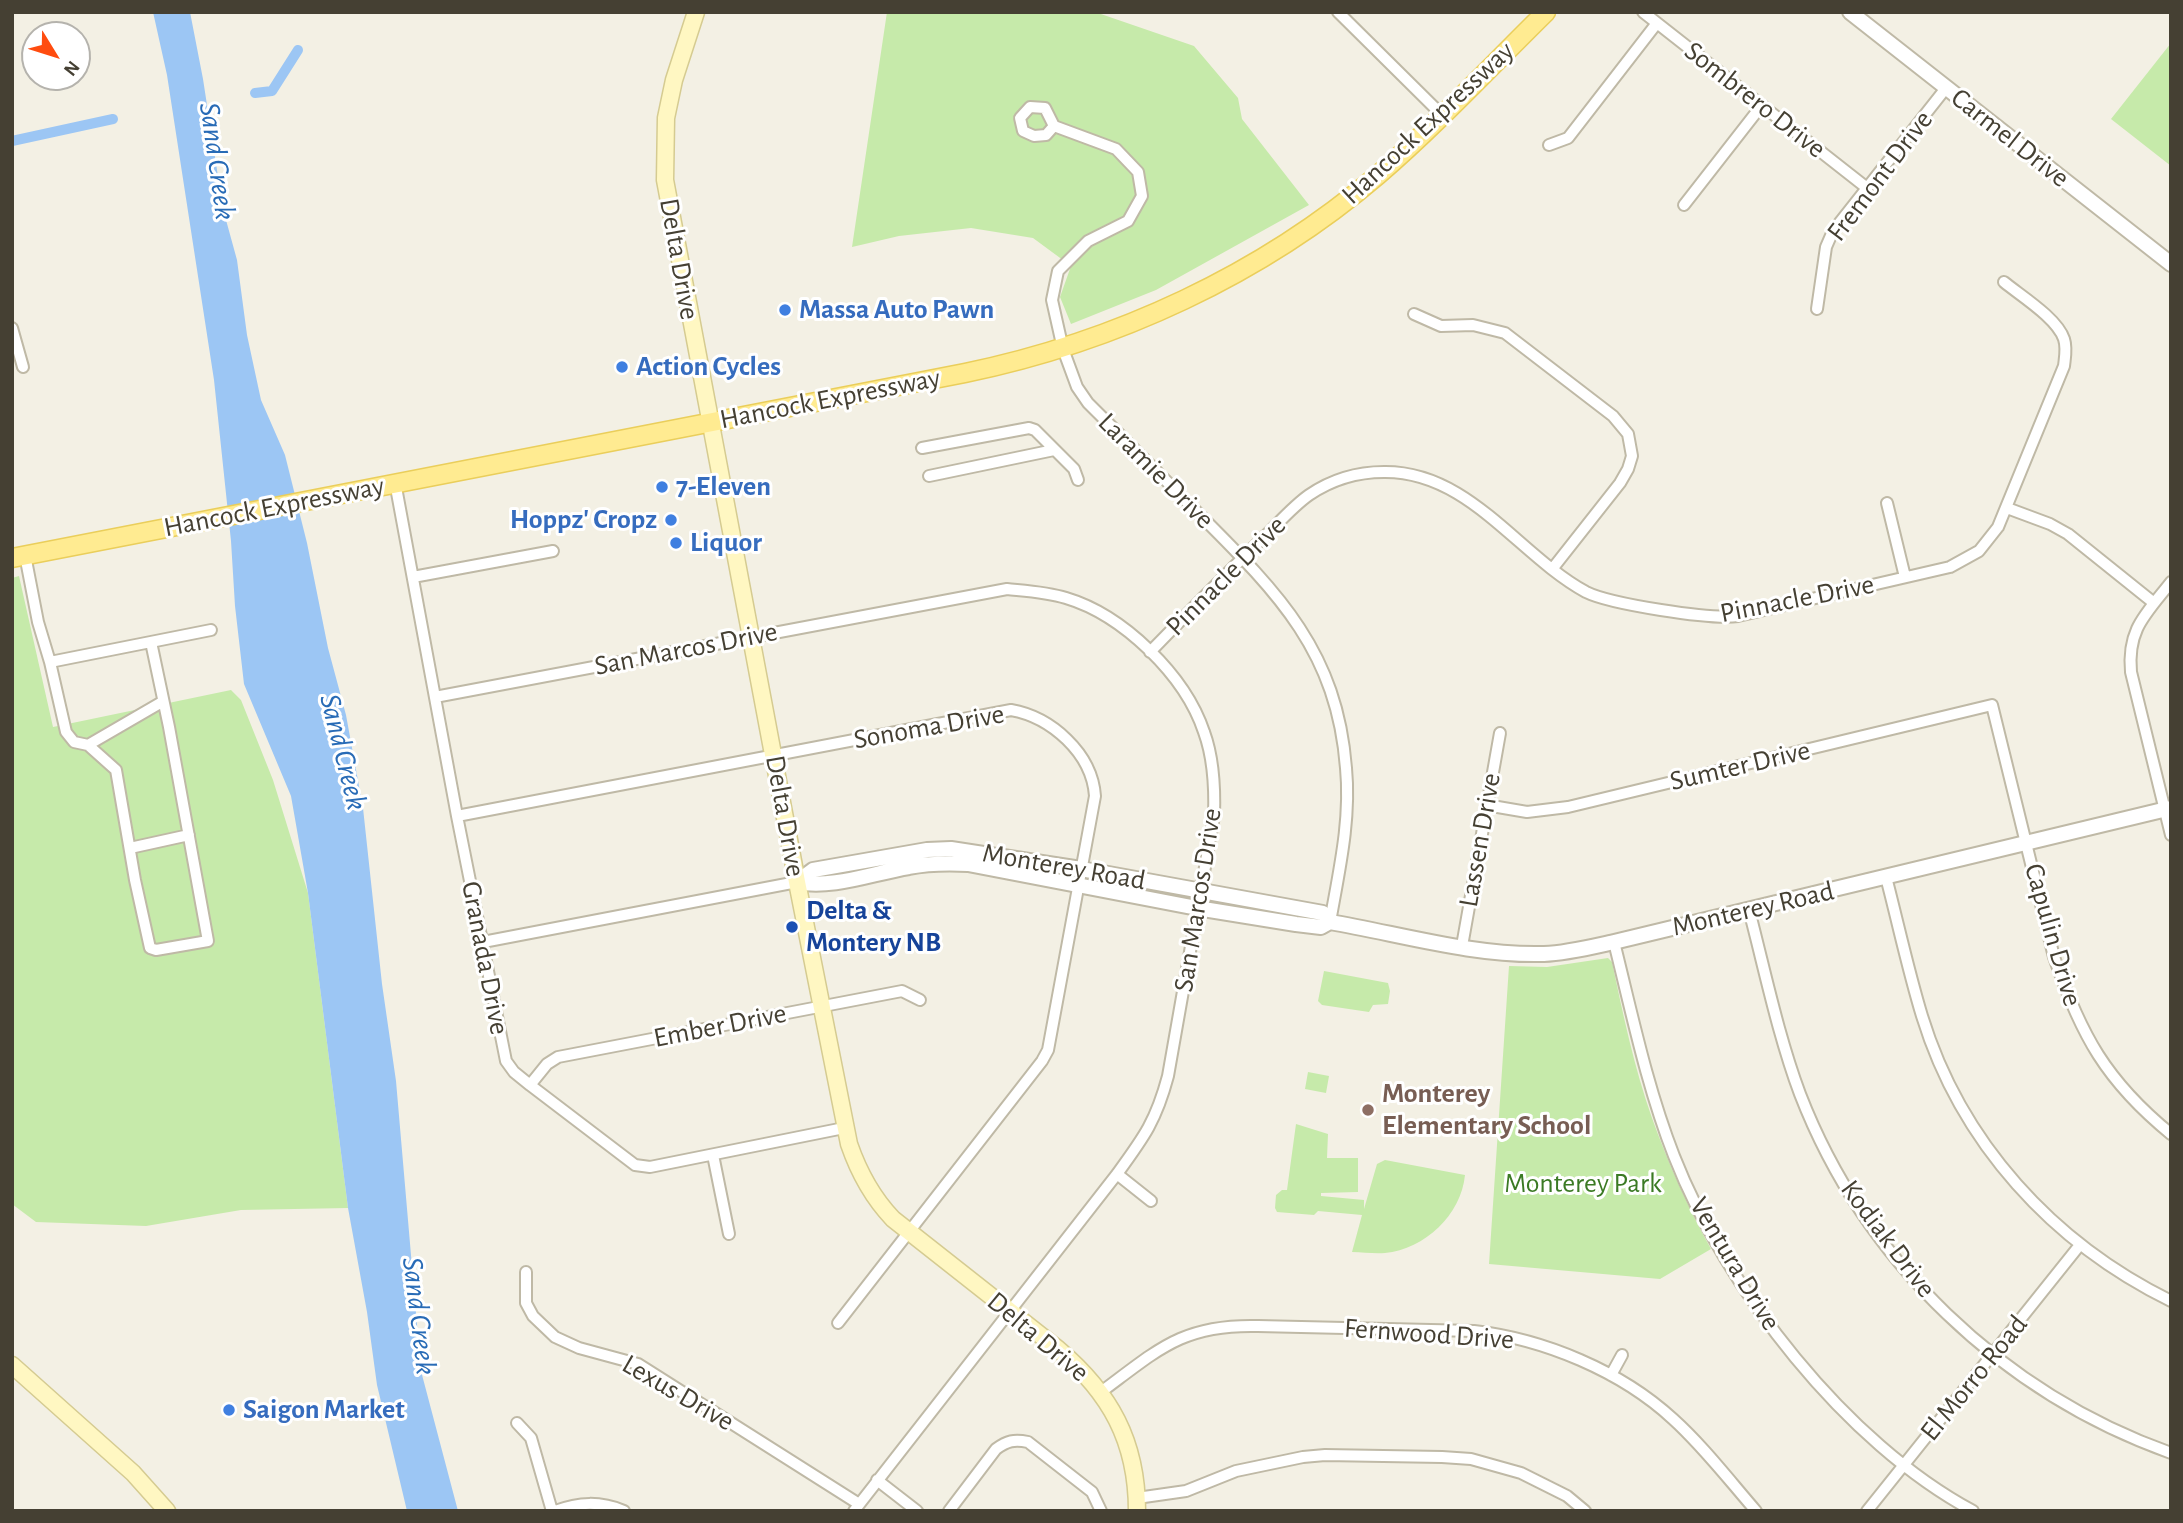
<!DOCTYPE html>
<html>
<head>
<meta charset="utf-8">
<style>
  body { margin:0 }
  #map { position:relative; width:2183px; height:1523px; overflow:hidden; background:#f3f0e4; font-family:"Alegreya Sans",sans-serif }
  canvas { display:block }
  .frame { position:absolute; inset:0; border:14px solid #454033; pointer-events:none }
  .north { position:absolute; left:21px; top:21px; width:70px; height:70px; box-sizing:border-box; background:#fff; border:2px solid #b5b3ad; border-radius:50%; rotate:128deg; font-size:19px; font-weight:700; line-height:28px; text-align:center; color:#454033 }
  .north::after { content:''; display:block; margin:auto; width:24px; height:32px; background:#ff4c0f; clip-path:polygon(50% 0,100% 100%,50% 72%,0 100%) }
</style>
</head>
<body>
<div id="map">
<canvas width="2183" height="1523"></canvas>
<div class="frame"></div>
<div class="north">N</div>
</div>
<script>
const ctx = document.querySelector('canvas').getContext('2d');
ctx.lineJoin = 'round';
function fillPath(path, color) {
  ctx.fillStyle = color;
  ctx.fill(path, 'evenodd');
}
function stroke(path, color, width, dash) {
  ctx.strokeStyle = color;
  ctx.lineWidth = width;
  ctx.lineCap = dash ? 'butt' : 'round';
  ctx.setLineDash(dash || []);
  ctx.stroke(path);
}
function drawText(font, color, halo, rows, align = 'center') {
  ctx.font = font + ' "Alegreya Sans",sans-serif';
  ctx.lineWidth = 6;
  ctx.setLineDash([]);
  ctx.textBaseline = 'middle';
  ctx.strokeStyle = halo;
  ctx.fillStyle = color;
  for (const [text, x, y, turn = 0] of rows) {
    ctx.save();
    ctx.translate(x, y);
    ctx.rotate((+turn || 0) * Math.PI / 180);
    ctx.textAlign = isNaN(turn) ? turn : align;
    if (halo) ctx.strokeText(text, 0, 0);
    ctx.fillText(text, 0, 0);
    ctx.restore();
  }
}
fillPath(new Path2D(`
  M887 12H1095L1194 46 1238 98 1242 119 1309 205 1156 290 1071 324 1060 297 1071 266 1033 238 971 228 899 236 852 247Z
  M2171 43V166L2111 119Z
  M19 576 53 727 231 690 241 700 273 780 308 893 348 1208 241 1210 146 1226 36 1222 12 1204V578Z
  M1608 958 1612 962C1623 1014 1634 1067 1652 1118 1668 1163 1688 1207 1711 1249L1660 1279 1489 1264 1509 966 1547 967Z
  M1324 971 1388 983 1390 991 1388 1004 1373 1005 1369 1012 1322 1005 1318 1001Z
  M1308 1072 1329 1076 1326 1093 1305 1089Z
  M1296 1124 1328 1134 1327 1158H1358V1192L1321 1193V1196L1364 1200V1209L1377 1164 1385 1160 1465 1175C1461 1215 1425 1249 1385 1253 1374 1254 1363 1252 1352 1252L1362 1215 1318 1211 1314 1215 1277 1212 1275 1208 1276 1195 1282 1190H1287Z`), '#c6eaaa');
fillPath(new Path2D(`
  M153 12H190L203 79 223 209 237 260 247 335 261 400 285 455 307 543 328 648 346 715 363 808 382 984 396 1081 421 1371 458 1511H407L377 1385 367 1312 348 1208 308 893 291 796 244 684 235 606 231 541 214 380 167 75Z`), '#9cc6f4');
stroke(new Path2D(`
  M255 93 272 91 298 50
  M12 141 113 119`), '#9cc6f4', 10);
const minor = new Path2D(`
  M1338 12 1442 115
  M1643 12 1867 188
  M1054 126 1045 108 1030 107 1020 118 1023 131 1034 136 1046 135 1054 126 1116 149 1138 172 1142 196 1128 221 1088 241 1058 271 1052 300 1063 349 1077 387 1088 403C1126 441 1164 478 1201 516 1279 594 1337 652 1346 768 1351 820 1339 871 1330 922
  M1549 145 1568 138 1657 23
  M1684 205 1762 105
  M1817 309 1826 247 1833 231 1946 88
  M1414 314 1441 326 1473 325 1505 333 1613 416 1628 434 1632 456 1628 469 1620 483 1553 568
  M12 328 23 367
  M922 448 1029 428 1035 430 1074 469 1078 480
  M929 476 1054 450
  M395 482 457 816 506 1061 514 1072 530 1085 635 1165 650 1167 844 1128
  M1887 503 1905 577
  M2007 508 2050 524 2068 534 2154 603
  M25 555 38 622 50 662 66 732 74 742 88 745 116 770 135 880 150 948 156 950 208 941 169 727 151 642
  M413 577 553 551
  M2171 582C2146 614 2127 629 2131 672L2171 835
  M1150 652C1187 614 1224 576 1262 539 1278 524 1292 507 1309 495 1331 480 1358 472 1384 472 1469 471 1518 555 1586 592 1610 604 1711 620 1738 616L1950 567 1979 551 1998 527 2064 366C2065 357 2067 348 2064 339 2057 318 2021 296 2004 282
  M50 662 211 630
  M435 697 1007 589C1027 591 1047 592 1066 598 1123 615 1185 675 1204 732 1214 759 1215 788 1214 816L1168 1076C1156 1121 1144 1137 1117 1174L854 1511
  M88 745 162 702
  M1486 805 1527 812 1568 807 1992 705 2054 957C2081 1035 2106 1081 2171 1134
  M457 816 1011 710C1051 717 1092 753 1095 796L1048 1050 1042 1061 838 1323
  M130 848 189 835
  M1886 877C1898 923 1908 970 1922 1016 1961 1143 2053 1243 2171 1301
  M1749 910C1765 971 1778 1035 1800 1094 1865 1262 2003 1393 2171 1453
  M483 942 797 882
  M1614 942C1632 1014 1647 1087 1674 1156 1726 1289 1846 1443 1973 1511
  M1462 946 1500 733
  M530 1085 547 1064 558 1057 902 991 920 1000
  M713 1155 729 1234
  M1117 1174 1151 1201
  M526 1272V1303L533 1316 555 1337 579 1348 638 1364 859 1504
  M1611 1375 1622 1355
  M1101 1392C1159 1349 1183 1324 1258 1326L1474 1331C1544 1339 1621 1371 1673 1419 1703 1446 1729 1480 1756 1511
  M517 1423 531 1438 552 1511
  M877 1480 917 1511
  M1137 1498 1186 1491 1236 1471 1303 1457 1325 1455 1442 1457 1471 1459 1521 1473 1567 1496 1585 1511
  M555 1511C579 1502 600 1501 624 1511
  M949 1511 996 1449C1007 1441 1014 1439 1028 1442L1092 1492 1101 1511
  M1867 1511 2079 1246`);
const tertiary = new Path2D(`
  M1850 12 2171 264
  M797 882 813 870 927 850 951 849 1081 869 1323 913 1330 922C1400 934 1473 956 1544 954 1568 953 1591 947 1614 942L2171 808
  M797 882C833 889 872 873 909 867 929 863 948 863 968 864L1197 908 1296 924 1321 927 1330 922`);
const secondary = new Path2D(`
  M696 12 674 80 666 118 665 180 797 882 849 1144C859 1173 872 1197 893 1219L1058 1349C1110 1393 1137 1441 1137 1511
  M12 1365 133 1473 167 1511`);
const primary = new Path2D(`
  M12 558 965 373C1115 342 1261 275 1378 175 1437 124 1490 67 1546 12`);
stroke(minor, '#bfb9a6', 14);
stroke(tertiary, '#bfb9a6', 18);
stroke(secondary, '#d5cb91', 19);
stroke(primary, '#eace5b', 21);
stroke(minor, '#fff', 10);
stroke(tertiary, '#fff', 14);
stroke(secondary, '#fff7c2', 16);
stroke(primary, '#ffeb91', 18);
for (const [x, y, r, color] of [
  [785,310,7,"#3f7fe0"],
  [622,367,7,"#3f7fe0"],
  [662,487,7,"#3f7fe0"],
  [671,520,7,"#3f7fe0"],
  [676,543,7,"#3f7fe0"],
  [792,927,7,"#1a4fb4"],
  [1368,1110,7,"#8d6e63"],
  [229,1410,7,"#3f7fe0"]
]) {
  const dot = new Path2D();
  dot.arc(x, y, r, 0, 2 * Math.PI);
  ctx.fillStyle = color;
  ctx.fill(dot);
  stroke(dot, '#fff', 2.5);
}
drawText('28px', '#454033', '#fff', [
  ["Sombrero Drive",1755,100,38],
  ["Hancock Expressway",1428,123,-43],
  ["Carmel Drive",2010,138,38],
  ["Fremont Drive",1880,176,-53],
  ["Delta Drive",679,259,80],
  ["Hancock Expressway",830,399,-11],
  ["Laramie Drive",1156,471,45],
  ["Hancock Expressway",274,507,-11],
  ["Pinnacle Drive",1226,576,-45],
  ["Pinnacle Drive",1797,599,-11],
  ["San Marcos Drive",686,649,-11],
  ["Sonoma Drive",929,727,-10],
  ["Sumter Drive",1740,766,-13],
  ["Delta Drive",785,816,80],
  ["Lassen Drive",1480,840,-80],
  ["Monterey Road",1064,867,10],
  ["San Marcos Drive",1198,900,-81],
  ["Monterey Road",1753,909,-13],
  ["Capulin Drive",2053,935,74],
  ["Granada Drive",485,958,79],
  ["Ember Drive",720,1026,-11],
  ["Kodiak Drive",1888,1239,53],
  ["Ventura Drive",1735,1264,59],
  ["Fernwood Drive",1429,1334,4],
  ["Delta Drive",1038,1337,40],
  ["El Morro Road",1974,1378,-51],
  ["Lexus Drive",678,1393,30]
]);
drawText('bold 28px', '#366cbe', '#fff', [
  ["Massa Auto Pawn",799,310],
  ["Action Cycles",636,367],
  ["7-Eleven",676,487],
  ["Hoppz' Cropz",657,520,"right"],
  ["Liquor",690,543],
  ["Saigon Market",243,1410]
], 'left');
drawText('bold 28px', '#164399', '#fff', [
  ["Delta &",806,911],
  ["Montery NB",806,943]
], 'left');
drawText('bold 28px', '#785e54', '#fff', [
  ["Monterey",1382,1094],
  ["Elementary School",1382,1126]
], 'left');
drawText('28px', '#3b7a24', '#fff', [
  ["Monterey Park",1583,1184]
]);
drawText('italic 30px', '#286bb6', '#fff', [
  ["Sand Creek",217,161,82],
  ["Sand Creek",343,752,76],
  ["Sand Creek",419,1316,83]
]);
</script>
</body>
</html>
